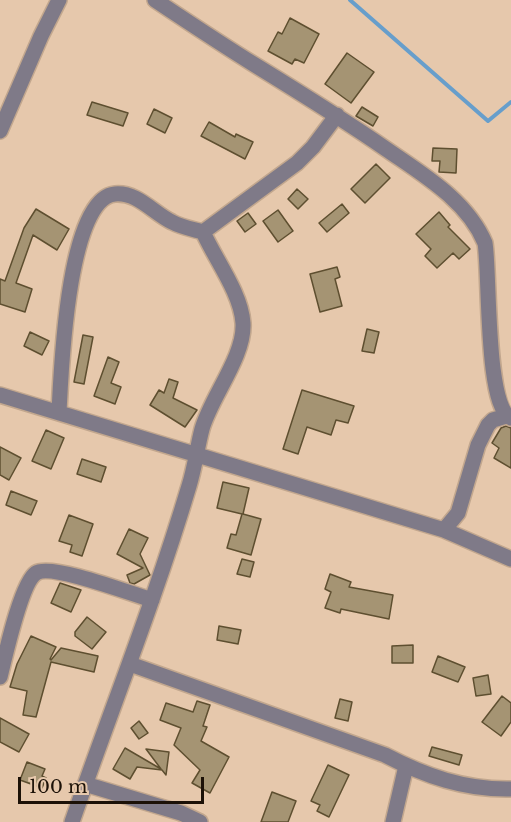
<!DOCTYPE html>
<html>
<head>
<meta charset="utf-8">
<style>
  body { margin:0 }
  #map { position:relative; width:511px; height:822px; overflow:hidden; background:#e6c8ac; font-family:"Libre Baskerville",serif }
  canvas { display:block }
  .scale { position:absolute; left:18px; top:777px; width:186px; height:27px; box-sizing:border-box; border:3px solid #1c1107; border-top:0; padding-left:8px; font-size:18px; line-height:21px; white-space:nowrap; color:#1c1107; -webkit-text-stroke:4px #e6c8ac; paint-order:stroke }
</style>
</head>
<body>
<div id="map">
<canvas width="511" height="822"></canvas>
<div class="scale">100 m</div>
</div>
<script>
const ctx = document.querySelector('canvas').getContext('2d');
ctx.lineJoin = 'round';
function stroke(path, color, width, dash) {
  ctx.strokeStyle = color;
  ctx.lineWidth = width;
  ctx.lineCap = dash ? 'butt' : 'round';
  ctx.setLineDash(dash || []);
  ctx.stroke(path);
}
function fillPath(path, color) {
  ctx.fillStyle = color;
  ctx.fill(path, 'evenodd');
}
stroke(new Path2D(`
  M350 0 488 121 511 102`), '#679ecb', 4);
const building = new Path2D(`
  M290 18 319 34 304 63 295 59 292 64 268 51 278 32 282 34Z
  M347 53 374 72 351 103 325 84Z
  M92 102 128 113 123 126 87 115Z
  M362 107 378 117 373 126 356 116Z
  M154 109 172 118 165 133 147 124Z
  M209 122 235 137 236 134 253 142 245 159 201 136Z
  M433 148 457 149 456 173 439 172 440 161H432Z
  M376 164 390 178 365 203 351 189Z
  M297 189 308 199 298 209 288 199Z
  M342 204 349 213 327 232 319 223Z
  M36 209 69 229 57 250 33 235 16 283 32 289 25 312 0 304V279L5 281 24 228Z
  M278 210 293 231 278 242 263 221Z
  M439 212 450 225 448 227 470 249 459 259 453 253 437 268 425 256 431 249 416 234Z
  M248 213 256 224 245 232 237 221Z
  M337 267 340 277 335 279 342 306 320 312 310 274Z
  M367 329 379 332 374 353 362 351Z
  M30 332 49 341 42 355 24 346Z
  M83 335 93 337 84 384 74 382Z
  M108 357 119 362 111 383 121 387 115 404 94 396Z
  M169 379 178 382 173 398 197 410 185 427 150 405 159 390 164 393Z
  M302 390 354 406 348 423 336 420 331 435 307 427 298 454 283 449Z
  M506 426 511 428V468L494 458 499 448 492 443 501 428Z
  M46 430 64 438 51 469 32 461Z
  M0 447 21 458 9 480 0 475Z
  M82 459 106 467 101 482 77 474Z
  M223 482 249 488 243 514 261 519 251 555 227 548 231 534 236 535 242 514 217 508Z
  M11 491 37 501 31 515 6 505Z
  M69 515 93 524 82 556 70 552 72 545 59 541Z
  M129 529 148 538 140 554 150 575 134 584 130 583 127 575 143 568 117 554Z
  M242 559 254 562 250 577 237 574Z
  M330 574 351 582 349 587 393 595 389 619 341 609 340 613 325 608 331 592 325 589Z
  M60 583 81 590 71 612 51 603Z
  M87 617 106 632 92 649 75 636V632Z
  M219 626 241 630 238 644 217 640Z
  M31 636 56 647 50 659 51 660 61 648 98 656 94 672 51 662 36 717 23 715 27 691 10 687 17 664Z
  M413 645V663H392V646Z
  M438 656 465 667 458 682 432 672Z
  M488 675 491 694 476 696 473 678Z
  M502 696 511 703V722L501 736 482 722Z
  M340 699 352 702 348 721 335 718Z
  M197 701 210 705 203 726 207 727 201 741 229 757 210 793 192 783 200 770 174 745 181 728 160 720 166 703 193 712Z
  M0 718 29 734 19 752 0 742Z
  M139 721 148 733 139 739 131 728Z
  M432 747 462 755 459 765 429 756Z
  M125 748 161 769 146 749 169 752 166 775 162 770 137 767 130 779 113 769Z
  M27 762 45 769 42 776 46 778 42 788 20 780Z
  M328 765 349 775 329 817 317 811 320 805 311 801Z
  M272 792 296 801 288 822H261Z`);
fillPath(building, '#a59473');
stroke(building, '#5e4f30', 1.5);
const minor = new Path2D(`
  M155 0C188 22 221 44 255 65 299 92 343 119 386 149 422 174 467 200 485 243 490 271 485 408 511 418
  M0 131 41 36 59 0
  M0 395 444 530 511 559
  M59 412C61 374 67 198 115 194 138 192 153 213 172 222 181 227 192 229 203 232L297 163 313 147 337 115
  M444 530 458 513 478 445 488 425 493 420 506 416
  M130 664 385 755C425 776 465 790 511 789
  M0 677C5 657 21 583 36 573 51 563 132 594 152 600
  M85 784 181 813 200 822
  M72 822C111 710 155 600 189 486 195 467 197 448 202 429 211 397 245 356 243 323 241 293 215 259 203 232
  M393 822 406 766`);
stroke(minor, '#c2a78e', 18);
stroke(minor, '#7f7a88', 15);
</script>
</body>
</html>
